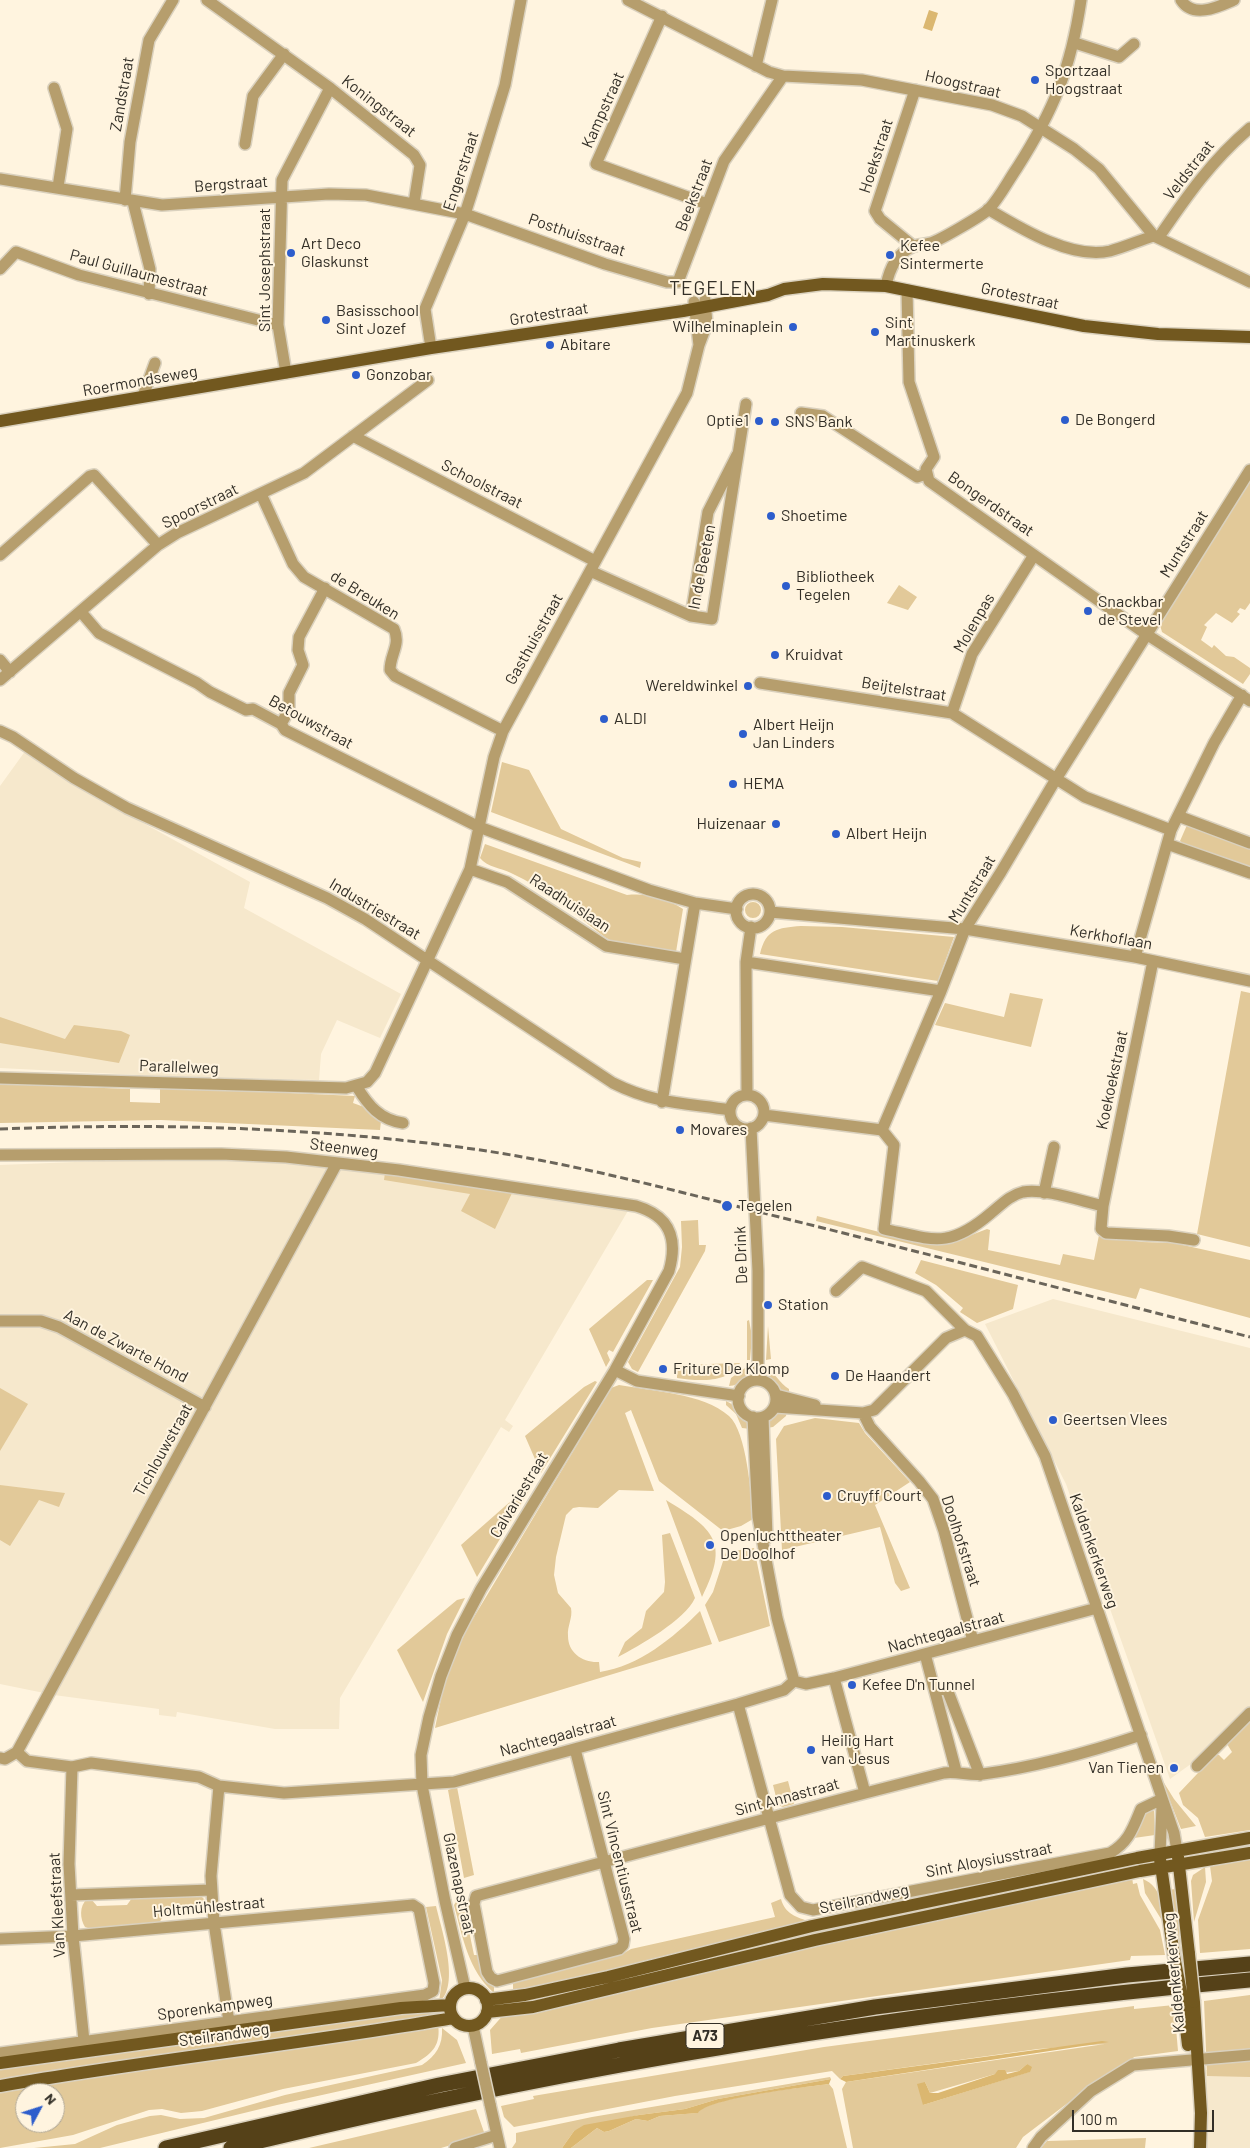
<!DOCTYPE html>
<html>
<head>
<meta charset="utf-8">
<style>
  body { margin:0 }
  #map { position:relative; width:1250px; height:2148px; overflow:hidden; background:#fff4df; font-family:Barlow,sans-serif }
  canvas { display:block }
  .north { position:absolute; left:15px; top:2083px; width:50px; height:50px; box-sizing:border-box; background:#fff4df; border:1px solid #ada595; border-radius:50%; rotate:50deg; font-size:14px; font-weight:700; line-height:20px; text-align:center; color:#332f27 }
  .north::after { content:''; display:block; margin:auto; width:18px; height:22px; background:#2d5dcc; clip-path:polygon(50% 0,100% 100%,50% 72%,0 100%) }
  .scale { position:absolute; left:1072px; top:2110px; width:142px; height:22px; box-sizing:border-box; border:2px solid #332f27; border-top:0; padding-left:6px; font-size:15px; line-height:18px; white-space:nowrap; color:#332f27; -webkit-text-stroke:4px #fff4df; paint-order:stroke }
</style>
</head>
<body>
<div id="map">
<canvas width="1250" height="2148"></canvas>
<div class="north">N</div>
<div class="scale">100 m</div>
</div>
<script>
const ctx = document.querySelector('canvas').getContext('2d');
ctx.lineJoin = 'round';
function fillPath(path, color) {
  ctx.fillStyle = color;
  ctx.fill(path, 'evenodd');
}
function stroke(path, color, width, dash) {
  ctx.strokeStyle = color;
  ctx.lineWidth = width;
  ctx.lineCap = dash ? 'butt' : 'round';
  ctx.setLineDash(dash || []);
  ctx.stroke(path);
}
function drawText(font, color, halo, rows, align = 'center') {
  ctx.font = font + ' Barlow,sans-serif';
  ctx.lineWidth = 4;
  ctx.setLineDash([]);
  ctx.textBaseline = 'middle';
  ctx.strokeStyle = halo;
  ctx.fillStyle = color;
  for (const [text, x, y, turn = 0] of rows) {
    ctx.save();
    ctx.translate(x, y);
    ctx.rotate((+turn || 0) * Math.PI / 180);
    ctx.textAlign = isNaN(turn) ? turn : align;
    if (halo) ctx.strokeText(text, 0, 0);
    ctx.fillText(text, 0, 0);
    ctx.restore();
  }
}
fillPath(new Path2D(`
  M26 750 69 782 250 882 244 908 401 994 380 1038 337 1020 321 1054 319 1080 158 1076 0 1068V786Z
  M251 1155 629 1209 505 1420 513 1426 509 1432 501 1427 340 1698 339 1729H275L177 1712 176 1717 159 1715V1709L54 1695 0 1684V1165Z
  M1053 1299 1250 1348V1736L1234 1733 1170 1779 1066 1484 985 1324Z
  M1250 2067V2148H1207L1206 2070Z`), '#f6e8cc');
fillPath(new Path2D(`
  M1250 482V603L1245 610 1240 608 1237 612 1240 614 1232 623 1216 613 1204 625 1207 627 1201 640 1212 648 1214 645 1226 656 1234 657 1250 668V674L1243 684 1162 632 1160 625Z
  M899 585 917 597 908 610 887 603Z
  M502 762 529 770 561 829 623 858 641 862 640 868 491 812Z
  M1187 825 1250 848V867L1184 844 1180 841Z
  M485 844 627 895C649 893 665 898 683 909L676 952 616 943 606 938C576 915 545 888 511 873 501 868 487 867 480 858Z
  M745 910a8 8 0 1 1 16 0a8 8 0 1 1-16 0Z
  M801 926 842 927 954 937 938 981 760 954C766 929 777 928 801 926Z
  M1241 991 1250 993V1247L1197 1234Z
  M1010 993 1043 999 1031 1047 935 1025 945 1003 1004 1017Z
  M0 1017 65 1039 74 1025 121 1031 130 1035 119 1063 0 1043Z
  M0 1084 130 1089V1102L160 1103V1087L355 1096 353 1103 364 1107 381 1121 380 1130 161 1120 0 1123Z
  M385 1173 475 1188 513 1191 495 1229 461 1211 470 1194 384 1180Z
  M817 1216 926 1244H948L987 1229 990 1230 988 1250 1060 1265 1063 1254 1094 1260 1099 1235 1142 1242 1174 1243 1250 1260V1318L1140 1288 1136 1299 816 1221Z
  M698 1220 699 1245H706L705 1251 638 1372 632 1369 628 1362 680 1267 682 1247 681 1221Z
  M921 1260 1018 1285 1013 1309 977 1323 960 1312 963 1308 936 1285 915 1273Z
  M647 1280H653L613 1352 609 1350 607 1353 610 1360 606 1367 589 1329Z
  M749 1320 752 1336 750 1360H747V1321Z
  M768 1326 771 1359 766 1360Z
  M740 1363C728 1384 697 1381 677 1378V1365Z
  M745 1368H750C748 1379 740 1385 729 1386L731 1378Z
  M766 1368C774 1371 780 1384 789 1389V1395C779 1391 768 1380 766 1368Z
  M595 1381 597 1382 541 1473 525 1436 584 1387Z
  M619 1385C651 1391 703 1393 729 1416 747 1432 751 1495 753 1519L741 1526 723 1531 659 1481 631 1410 625 1413 654 1491 619 1490 598 1508 579 1507 573 1508 566 1515 556 1557 554 1575 558 1593 571 1608C573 1618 567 1626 568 1636 568 1653 583 1663 599 1662L600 1672C639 1666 673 1638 700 1611L712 1644 435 1728 445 1679 465 1632 611 1388Z
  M0 1388 28 1404 0 1451Z
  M726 1401C736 1405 748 1418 751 1429L742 1428 736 1414 726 1405Z
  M780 1411H787L786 1416 773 1427 766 1428 771 1416Z
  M815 1418 859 1423 865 1433 910 1482 875 1505 910 1588 901 1591 895 1583 880 1527 782 1550 776 1439 784 1426Z
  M0 1485 65 1493 59 1507 39 1500 10 1546 0 1540Z
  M530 1489 477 1577 461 1545 520 1493Z
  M666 1500C714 1529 730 1542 702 1597Z
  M670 1533 695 1598C685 1620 639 1646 618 1657L625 1642 642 1628 646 1611 664 1592 665 1582 662 1535Z
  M754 1548 770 1626 719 1642 705 1605 713 1592 726 1552Z
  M465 1598 447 1634 423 1702 397 1650 457 1600Z
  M1250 1721V1830L1205 1837 1198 1818 1183 1805 1179 1793 1215 1755H1219L1224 1760 1232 1752 1227 1744Z
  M1161 1778 1174 1799 1196 1826 1181 1829Z
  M788 1781 794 1804 783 1807 778 1805 773 1785Z
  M457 1787 474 1875 464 1878 448 1790Z
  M1145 1810 1154 1811 1155 1835 1134 1838Z
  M1250 1858V1949L1200 1953 1198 1920 1212 1881 1210 1866Z
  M1205 1867 1206 1882 1194 1922 1191 1881 1193 1875Z
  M1132 1877 1133 1884 1137 1883 1140 1895 1160 1930 1165 1955 1131 1956 1130 1960 652 2028 521 2053 520 2049 492 2054 490 2030 505 2013 823 1942Z
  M1143 1879C1162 1887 1163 1909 1166 1927L1145 1893Z
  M1176 1889 1181 1957H1178L1166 1890Z
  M200 1895 206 1901 207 1910 164 1915 159 1923 91 1929 85 1927C80 1919 79 1906 87 1899H91L97 1906 127 1905 132 1898Z
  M781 1899C785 1914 796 1917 811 1922L524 1992 513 1990V1983L624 1953 631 1949 775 1917 771 1903Z
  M456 1902H463L474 1955H477L483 1979 494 1986V1993C468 1970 463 1938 454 1905Z
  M436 1906C441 1928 461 1986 439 2002L442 1980 426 1907Z
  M1250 1995V2077L1207 2076 1204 2001Z
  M1174 2005 1178 2051 1134 2057 1128 2064 1106 2074 1023 2137 1016 2148H853L842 2089 846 2082 1105 2044 1038 2049 843 2076 840 2079 832 2071 675 2096 514 2127 504 2117 501 2106 534 2099 533 2096 824 2047 1134 2006V2009ZM1027 2064 1029 2072 923 2105 925 2082 930 2093 995 2074 1019 2071Z
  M434 2011 436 2017 0 2082V2068L401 2012Z
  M438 2024C441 2045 433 2053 416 2063L283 2089 202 2111 181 2113 162 2109 149 2110 73 2135 0 2148V2088ZM25 2093H55V2123H25Z
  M442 2028 457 2040 466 2063 277 2105 100 2148H34L75 2144 117 2125 150 2116 161 2115 180 2119 204 2118 285 2095 422 2065C436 2056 443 2045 442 2028Z
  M830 2077 831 2079 718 2099 685 2109 639 2115 574 2131 562 2148H512L516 2142V2133L592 2117Z
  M829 2084 833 2089 847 2148H571L597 2128 604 2132 609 2131 636 2119 648 2121 660 2116 697 2113C708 2097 806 2087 829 2084Z
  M476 2109 485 2135 441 2148H309Z
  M1146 2138 1145 2148H1041L1047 2141Z`), '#e2c999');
fillPath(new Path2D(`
  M929 10 938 13 932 31 923 28Z
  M1102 2041 1109 2042 846 2082 840 2079 843 2076Z
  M1027 2064 1032 2067 1030 2072 923 2105 917 2084 925 2082 930 2093H938L995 2074 998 2070H1005L1007 2074 1019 2071Z
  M831 2079 829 2084C807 2087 708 2098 698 2113L660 2116 648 2121 636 2119 609 2131 604 2132 597 2128 571 2148H562L574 2131 584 2125 639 2115 685 2109 718 2099Z`), '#dbb770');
const minor = new Path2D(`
  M207 0 330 88 414 155 420 165 414 203
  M628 0 769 72 783 76 862 80 992 105 1022 116 1074 149 1099 169 1154 236 1250 282
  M1181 0C1193 19 1218 7 1234 0
  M662 16 596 164 707 204
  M1075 43 1119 57 1134 44
  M756 66 772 0
  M54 88 67 129 58 187
  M245 144 253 96 284 54
  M0 179 162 205 329 194 366 195 465 214 605 264 667 282H678L724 161 783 76
  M125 200 130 142 149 40 173 0
  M133 202 150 269 149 294
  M988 209C1020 228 1072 260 1110 251 1125 247 1140 240 1154 236
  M1159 237C1187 196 1212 160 1250 128
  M913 246 880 219 875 211 915 90
  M0 269 16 252 79 275 278 325
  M886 286C889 270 896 254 912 247 917 244 924 245 930 243 939 241 983 215 989 209 1000 197 1008 181 1017 168 1054 110 1071 68 1081 0
  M907 290 909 382 934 457 926 469 929 481 1146 634 1250 701
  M694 302 699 345
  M431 348 425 309 465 214 472 192 505 85 521 0
  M286 373 278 325 282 180 330 88
  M143 396 155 363
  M801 413 823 416 917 477 926 474
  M353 436 595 561
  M737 455 708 512 691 616 712 619 746 404
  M261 494 293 564 304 577 394 629C401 645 390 654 390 670L395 676 503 731
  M0 555 90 476 94 475 158 545
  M590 571 691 616
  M81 612 99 633 197 683 210 692 246 710 253 709 281 724 285 730 479 827 649 890 695 903 737 909
  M0 660 10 672
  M0 680 158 545 177 533 304 473 428 380
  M760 683 952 713 1085 797 1171 830
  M952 713 972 654 1034 555
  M281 724 289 710V693L303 665 298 650 299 637 325 588
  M0 731 13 737 74 778 127 808 327 898 365 919 613 1083C655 1104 685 1103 730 1110
  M1178 816 1250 843
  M1167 844 1250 873
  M470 869 507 882 606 946 685 959
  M736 911a17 17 0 1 1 34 0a17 17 0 1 1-34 0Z
  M770 912 965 929 1135 957 1250 981
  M1135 957 1171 830 1214 743 1242 695
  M1153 961 1103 1206 1101 1229 1106 1233 1168 1236 1194 1240
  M746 962 941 991
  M0 1078 346 1088 367 1082 375 1073 470 869 494 757 503 731 687 393 699 345 707 324 705 300
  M357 1087C368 1105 380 1120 403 1123
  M747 1095 746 962 751 927
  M730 1112a17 17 0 1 1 34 0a17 17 0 1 1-34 0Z
  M662 1102 695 903
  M764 1115 882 1130
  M751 1128 758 1271V1380
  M0 1155 221 1154 286 1157 399 1170 636 1206C670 1216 678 1239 669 1271L615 1370 481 1589 457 1635 441 1676 429 1717 421 1755 422 1785 445 1901 465 1988
  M1044 1193 1054 1147
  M1103 1206C1081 1201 1044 1188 1023 1192 1010 1195 1001 1205 991 1213 949 1249 934 1240 884 1229L894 1145 882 1130 941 991 965 929 1001 872 1056 779 1250 470
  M836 1291 862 1267 926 1291 965 1330
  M0 1321H41L59 1327 205 1407
  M615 1370 637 1381 739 1396
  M738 1399a19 19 0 1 1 38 0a19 19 0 1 1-38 0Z
  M776 1395 815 1405
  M775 1407 863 1413 874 1410 946 1338 965 1330 977 1336 1013 1394 1045 1456 1174 1833 1177 1851
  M863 1413 870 1427 919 1481 933 1499 944 1531 973 1641
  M753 1417 758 1517 777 1618 794 1681
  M763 1417 767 1538
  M925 1654 956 1771
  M834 1678 865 1793
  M794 1681 806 1684 834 1678 1097 1608
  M935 1690 947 1689 980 1775
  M738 1704 790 1895 801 1907 813 1910 1110 1853C1129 1842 1133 1828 1141 1809L1162 1799
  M575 1749 624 1939 623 1945 619 1949 497 1981 491 1978 487 1972 474 1904 476 1896C632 1855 788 1812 944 1773 957 1771 970 1776 983 1774 1036 1767 1090 1752 1141 1735
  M17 1752 27 1761 72 1767 91 1763 199 1777 219 1786 284 1793 454 1782 738 1704 784 1690 794 1681
  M17 1752 337 1163
  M0 1758 5 1759 17 1752
  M1197 1766 1250 1713
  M72 1767 69 1864 73 1936 84 2041
  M219 1786 211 1876 214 1923 229 2022
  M1160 1854 1162 1806
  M71 1895 211 1890
  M0 1939 73 1936 413 1905 419 1909 434 1983 433 1991 425 1995 0 2053
  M473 2026 481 2063
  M490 2104 500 2148
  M455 2148 497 2135
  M1033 2148 1041 2137 1091 2091 1133 2065 1250 2055`);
const major = new Path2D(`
  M0 421 431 348 683 311 768 295 784 289 823 284 886 286 1084 326 1158 334 1250 337
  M1178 1857 1189 1954
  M1160 1859 1174 1956
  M450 2007a19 19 0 1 1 38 0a19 19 0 1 1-38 0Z
  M486 2000 525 1995 608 1977 812 1926 1137 1858 1250 1838
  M1194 2002 1201 2113 1200 2148
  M1183 2003 1188 2045
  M487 2012 533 2007 815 1940 1140 1871 1250 1853
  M0 2063 401 2008 450 2005
  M0 2086C150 2060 302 2044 453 2018`);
const highway = new Path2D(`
  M166 2148 439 2085 619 2050 875 2007 1127 1975 1250 1964
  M231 2148C565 2066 907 2011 1250 1980`);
stroke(minor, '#dad1be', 14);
stroke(major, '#dad1be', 15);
stroke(highway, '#dad1be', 18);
stroke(minor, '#b69e6d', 11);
stroke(major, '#72581f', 12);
stroke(highway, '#554118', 15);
stroke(new Path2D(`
  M0 1129C156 1123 312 1127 466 1148 576 1163 683 1193 791 1220 944 1258 1097 1298 1250 1337`), '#6b655a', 3, [8, 4]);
const minorBridge = new Path2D(`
  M481 2063 490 2104`);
const majorBridge = new Path2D(`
  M1189 1954 1194 2002
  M1174 1956 1183 2003`);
stroke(minorBridge, '#dad1be', 14, []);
stroke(majorBridge, '#dad1be', 15, []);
stroke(minorBridge, '#b69e6d', 11);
stroke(majorBridge, '#72581f', 12);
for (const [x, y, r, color] of [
  [1035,80,5,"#2d5dcc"],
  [291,253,5,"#2d5dcc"],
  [890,255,5,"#2d5dcc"],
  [326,320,5,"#2d5dcc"],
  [793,327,5,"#2d5dcc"],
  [875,332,5,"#2d5dcc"],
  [550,345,5,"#2d5dcc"],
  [356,375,5,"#2d5dcc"],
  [1065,420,5,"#2d5dcc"],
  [759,421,5,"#2d5dcc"],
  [775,422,5,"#2d5dcc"],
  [771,516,5,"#2d5dcc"],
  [786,586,5,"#2d5dcc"],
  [1088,611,5,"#2d5dcc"],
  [775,655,5,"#2d5dcc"],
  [748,686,5,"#2d5dcc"],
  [604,719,5,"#2d5dcc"],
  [743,734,5,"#2d5dcc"],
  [733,784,5,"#2d5dcc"],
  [776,824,5,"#2d5dcc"],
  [836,834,5,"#2d5dcc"],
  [680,1130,5,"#2d5dcc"],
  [727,1206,6,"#2d5dcc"],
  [768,1305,5,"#2d5dcc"],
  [663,1369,5,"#2d5dcc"],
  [835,1376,5,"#2d5dcc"],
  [1053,1420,5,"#2d5dcc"],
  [827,1496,5,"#2d5dcc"],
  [710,1545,5,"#2d5dcc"],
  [852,1685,5,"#2d5dcc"],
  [811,1750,5,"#2d5dcc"],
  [1174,1768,5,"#2d5dcc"]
]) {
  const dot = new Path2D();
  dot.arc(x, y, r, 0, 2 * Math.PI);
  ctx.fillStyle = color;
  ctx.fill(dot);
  stroke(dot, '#fff4df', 2);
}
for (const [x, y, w] of [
  [705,2036,38]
]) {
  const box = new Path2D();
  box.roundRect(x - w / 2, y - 12.5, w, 25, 4);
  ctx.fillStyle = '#fff4df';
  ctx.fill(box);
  stroke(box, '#332f27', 1);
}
drawText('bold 15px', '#332f27', null, [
  ["A73",705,2036]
]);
drawText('16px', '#332f27', '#fff4df', [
  ["Sportzaal",1045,71],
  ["Hoogstraat",1045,89],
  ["Art Deco",301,244],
  ["Glaskunst",301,262],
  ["Kefee",900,246],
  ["Sintermerte",900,264],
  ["Basisschool",336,311],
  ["Sint Jozef",336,329],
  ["Sint",885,323],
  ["Martinuskerk",885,341],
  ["Wilhelminaplein",783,327,"right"],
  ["Abitare",560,345],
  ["Gonzobar",366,375],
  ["De Bongerd",1075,420],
  ["Optie1",749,421,"right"],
  ["SNS Bank",785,422],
  ["Shoetime",781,516],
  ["Bibliotheek",796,577],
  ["Tegelen",796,595],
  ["Snackbar",1098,602],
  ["de Stevel",1098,620],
  ["Kruidvat",785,655],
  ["Wereldwinkel",738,686,"right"],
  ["ALDI",614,719],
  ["Albert Heijn",753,725],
  ["Jan Linders",753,743],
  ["HEMA",743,784],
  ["Huizenaar",766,824,"right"],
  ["Albert Heijn",846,834],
  ["Movares",690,1130],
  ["Tegelen",738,1206],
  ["Station",778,1305],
  ["Friture De Klomp",673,1369],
  ["De Haandert",845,1376],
  ["Geertsen Vlees",1063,1420],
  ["Cruyff Court",837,1496],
  ["Openluchttheater",720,1536],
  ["De Doolhof",720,1554],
  ["Kefee D'n Tunnel",862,1685],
  ["Heilig Hart",821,1741],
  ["van Jesus",821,1759],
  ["Van Tienen",1164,1768,"right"]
], 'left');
drawText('16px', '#332f27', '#fff4df', [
  ["Hoogstraat",963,84,13],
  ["Zandstraat",122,94,-80],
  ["Koningstraat",379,106,38],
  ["Kampstraat",603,110,-66],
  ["Hoekstraat",876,156,-72],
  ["Veldstraat",1189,170,-52],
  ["Engerstraat",461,171,-72],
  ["Bergstraat",231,184,-4],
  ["Beekstraat",694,195,-69],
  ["Posthuisstraat",577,235,19],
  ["Sint Josephstraat",265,270,-90],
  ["Paul Guillaumestraat",139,273,15],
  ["Grotestraat",1020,296,12],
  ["Grotestraat",549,314,-9],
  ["Roermondseweg",140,381,-10],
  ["Schoolstraat",482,484,27],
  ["Bongerdstraat",991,504,35],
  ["Spoorstraat",200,506,-26],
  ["Muntstraat",1184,544,-58],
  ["In de Beeten",702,567,-79],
  ["de Breuken",365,595,32],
  ["Molenpas",974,623,-60],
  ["Gasthuisstraat",534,639,-61],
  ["Beijtelstraat",904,689,9],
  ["Betouwstraat",311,722,29],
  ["Muntstraat",972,889,-59],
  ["Raadhuislaan",570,903,33],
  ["Industriestraat",375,909,31],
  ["Kerkhoflaan",1111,937,10],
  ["Parallelweg",179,1067,2],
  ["Koekoekstraat",1112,1080,-78],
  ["Steenweg",344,1148,7],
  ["De Drink",741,1255,-92],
  ["Aan de Zwarte Hond",126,1346,28],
  ["Tichlouwstraat",163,1450,-61],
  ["Calvariestraat",519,1495,-59],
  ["Doolhofstraat",961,1541,72],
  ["Kaldenkerkerweg",1094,1551,71],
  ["Nachtegaalstraat",946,1632,-15],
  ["Nachtegaalstraat",558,1736,-15],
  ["Sint Annastraat",787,1797,-15],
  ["Sint Aloysiusstraat",989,1860,-11],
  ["Sint Vincentiusstraat",620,1862,76],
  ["Glazenapstraat",459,1884,78],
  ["Steilrandweg",864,1899,-12],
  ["Van Kleefstraat",57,1905,-93],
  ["Holtmühlestraat",209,1907,-5],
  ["Kaldenkerkerweg",1174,1973,-95],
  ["Sporenkampweg",215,2007,-8],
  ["Steilrandweg",224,2035,-8]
]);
ctx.letterSpacing = '1px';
drawText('19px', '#332f27', '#fff4df', [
  ["TEGELEN",713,289]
]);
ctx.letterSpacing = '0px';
</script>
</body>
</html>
